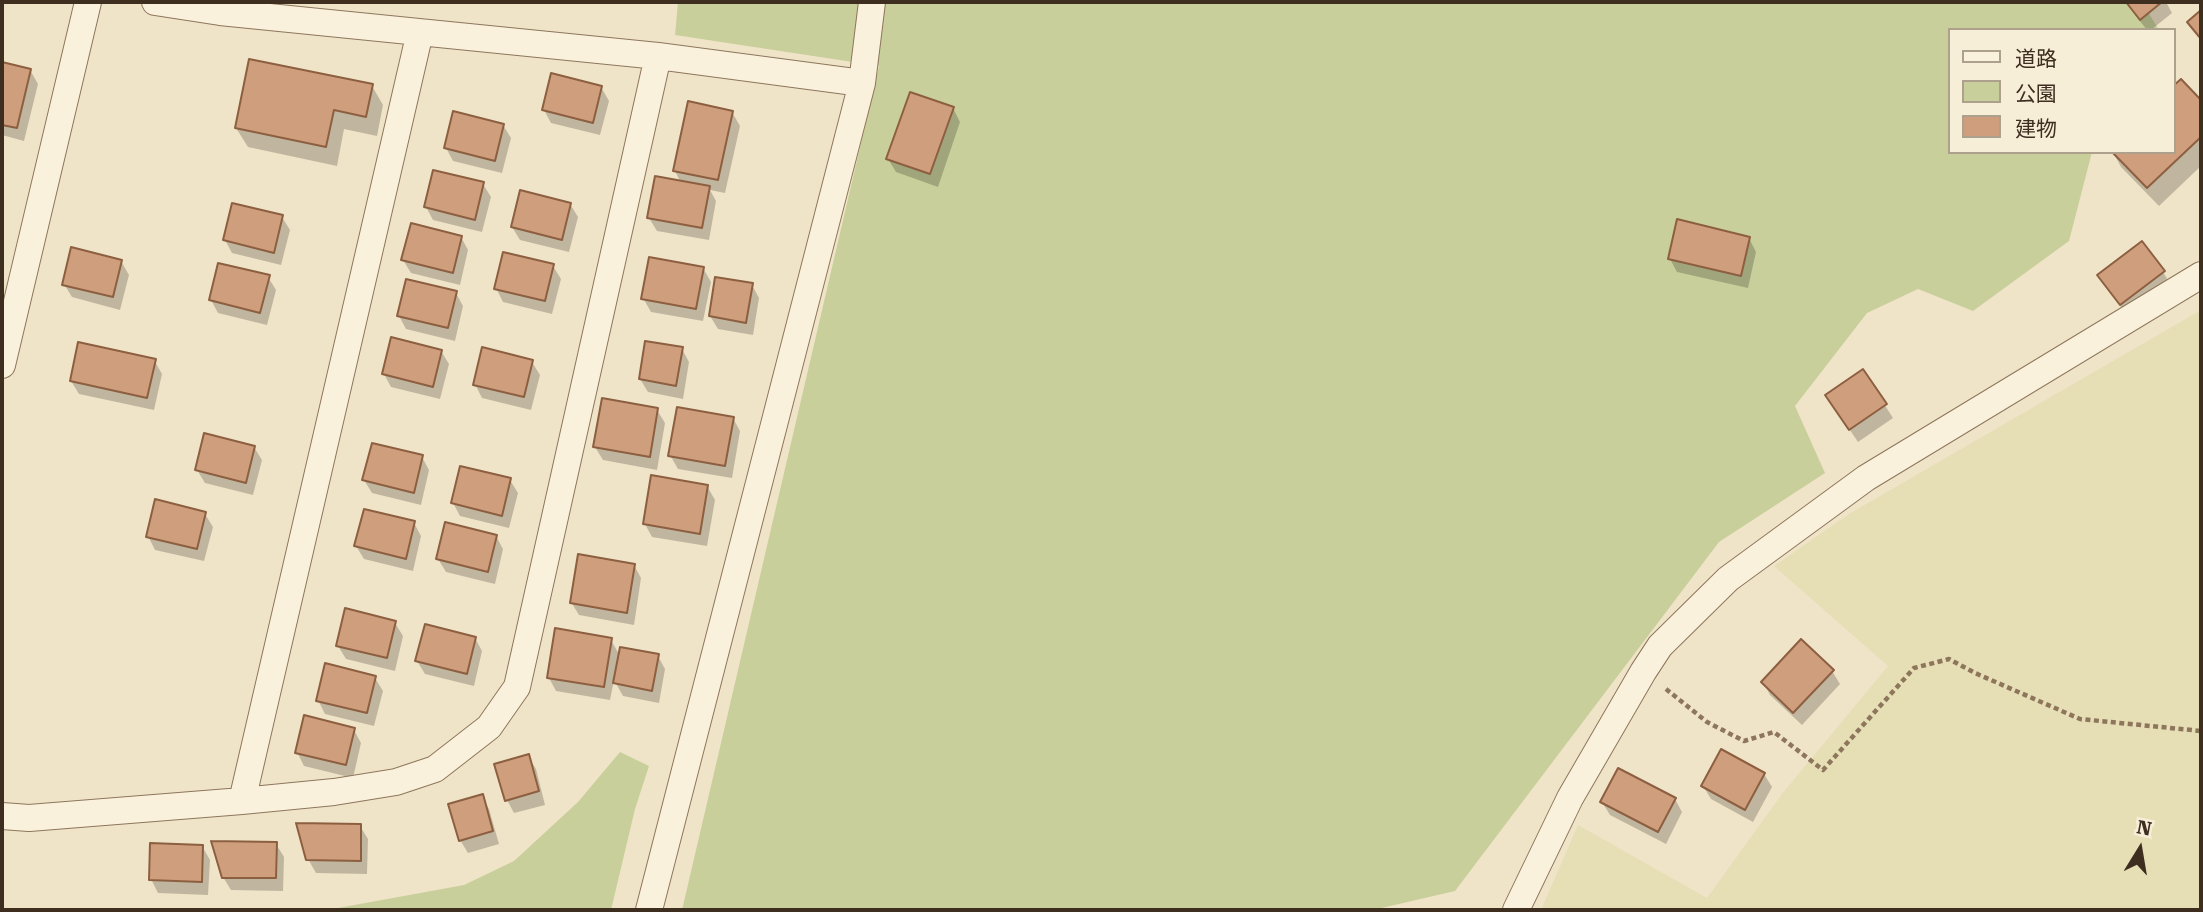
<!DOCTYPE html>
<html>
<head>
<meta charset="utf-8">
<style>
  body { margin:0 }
  #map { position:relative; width:2203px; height:912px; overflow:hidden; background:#f0e4c8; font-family:"Roboto Serif","Noto Sans JP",serif }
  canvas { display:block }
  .frame { position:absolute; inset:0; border:4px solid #3d2e20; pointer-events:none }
  .legend { position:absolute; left:1948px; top:28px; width:228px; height:126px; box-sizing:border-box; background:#f7eed8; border:2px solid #ada18e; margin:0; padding:9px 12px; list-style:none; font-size:21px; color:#3d2e20 }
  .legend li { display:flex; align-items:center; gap:14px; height:35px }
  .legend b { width:35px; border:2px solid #ada18e }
  .north { position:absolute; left:2105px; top:814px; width:70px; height:70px; -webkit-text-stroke:5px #f7eed8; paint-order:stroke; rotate:11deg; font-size:19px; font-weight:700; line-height:28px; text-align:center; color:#3d2e20 }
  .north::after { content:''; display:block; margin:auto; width:24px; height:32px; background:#3d2e20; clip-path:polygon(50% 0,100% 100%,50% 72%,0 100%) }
</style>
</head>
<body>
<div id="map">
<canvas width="2203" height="912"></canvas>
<div class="frame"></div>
<ul class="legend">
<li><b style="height:9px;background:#faf1dc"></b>道路</li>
<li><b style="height:19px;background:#c9cf9b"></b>公園</li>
<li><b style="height:19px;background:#cf9f7d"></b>建物</li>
</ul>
<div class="north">N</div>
</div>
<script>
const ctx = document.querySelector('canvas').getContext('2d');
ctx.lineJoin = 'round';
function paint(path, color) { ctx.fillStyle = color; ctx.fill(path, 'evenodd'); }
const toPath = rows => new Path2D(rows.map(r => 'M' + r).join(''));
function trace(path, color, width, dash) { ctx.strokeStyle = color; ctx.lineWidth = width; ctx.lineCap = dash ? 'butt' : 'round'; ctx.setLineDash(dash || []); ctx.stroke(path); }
const farmland = toPath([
  [2201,310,2201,910,1541,910,1578,825,1707,898,1782,794,1888,666,1774,566,1849,514]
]);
const green = toPath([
  [678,2,2142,2,2159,30,1949,30,1949,152,2092,152,2069,241,1973,311,1918,289,1867,313,1795,406,1825,473,1719,542,1455,891,1373,910,682,910,879,66,675,35],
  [620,752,649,766,635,809,611,910,327,910,464,885,514,861,578,802]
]);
const shadow = toPath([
  [2125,2,2166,2,2172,13,2151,30,2147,30],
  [2,64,30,70,38,84,24,141,2,135],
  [2181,81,2201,103,2201,166,2159,206,2121,167,2113,152,2173,152],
  [372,86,383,105,377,136,344,129,337,166,248,147,236,128],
  [601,87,609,101,600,135,551,123,544,110],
  [953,108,960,122,938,187,896,172,888,159],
  [732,112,740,126,725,193,710,190,716,201,709,240,657,231,649,218,681,183,675,171],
  [503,125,511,138,502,173,453,161,446,148],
  [483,184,491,197,482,232,433,220,426,207],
  [570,204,578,217,569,252,520,240,512,227],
  [282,217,290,230,281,265,232,253,225,240],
  [461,237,468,250,460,285,411,273,403,260],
  [1749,238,1756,252,1748,288,1677,272,1670,259],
  [121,261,129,275,120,310,72,297,64,284],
  [553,266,561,279,552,314,503,302,496,288],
  [703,268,711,282,703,321,651,312,643,298],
  [2163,272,2171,285,2128,317,2099,275],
  [268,277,276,290,267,325,218,313,211,300],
  [752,285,759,298,753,335,718,329,710,316],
  [456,293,463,306,455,341,406,329,399,316],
  [682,349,689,362,683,399,648,392,640,379],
  [441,351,449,364,440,399,391,387,384,374],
  [154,360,162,374,154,410,79,394,71,381],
  [532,362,540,375,531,410,482,398,475,384],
  [1863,371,1893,418,1858,442,1835,408],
  [657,410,665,423,657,470,603,460,595,447],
  [733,418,740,431,732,478,678,469,670,455],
  [254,447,262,460,253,495,205,483,197,470],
  [422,457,429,470,421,505,372,493,364,480],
  [510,480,518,493,509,528,460,516,453,503],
  [707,486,715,500,707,546,652,537,645,524],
  [205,514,213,527,204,561,155,550,148,536],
  [414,523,421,536,413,571,364,559,356,546],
  [496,536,503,549,495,584,446,572,438,559],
  [634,565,641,578,634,625,579,615,571,602],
  [395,623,403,636,395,671,346,659,338,646],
  [475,638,482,651,474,686,425,674,417,661],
  [611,640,620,656,658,656,665,669,659,703,623,696,614,680,610,700,556,691,549,678],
  [1832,671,1840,684,1802,725,1770,695,1763,682],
  [375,678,383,691,374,726,325,714,318,700],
  [354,730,361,743,353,778,304,766,297,752],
  [528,756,536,769,545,805,514,813,507,800],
  [1764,774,1772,787,1753,822,1711,799,1703,786],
  [482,796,489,809,499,844,468,853,460,840],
  [1675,799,1682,812,1666,844,1610,815,1602,802],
  [360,826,368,839,367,874,316,873,308,859],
  [276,844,284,857,283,891,231,890,223,877],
  [202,846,210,860,208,895,158,893,151,879]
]);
const building = toPath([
  [2126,2,2162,2,2140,20,2126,2],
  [2201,10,2201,39,2187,22,2201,10],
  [249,59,373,84,366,117,334,110,326,147,235,128,249,59],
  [2,62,31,69,17,128,2,125,2,62],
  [551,73,602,86,593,123,542,110,551,73],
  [2181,79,2201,100,2201,137,2147,188,2112,152,2173,152,2173,86,2181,79],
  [910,92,954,107,930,174,886,159,910,92],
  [688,101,733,111,718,180,673,171,688,101],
  [453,111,504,124,495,161,444,148,453,111],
  [433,170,484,182,475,220,424,207,433,170],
  [655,176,710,186,702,228,647,218,655,176],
  [520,190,571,203,562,240,511,227,520,190],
  [232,203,283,215,274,253,223,240,232,203],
  [1677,219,1750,237,1741,276,1668,259,1677,219],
  [411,223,462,236,453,273,401,260,411,223],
  [2142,241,2165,271,2120,305,2097,275,2142,241],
  [71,247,122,260,113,297,62,285,71,247],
  [503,252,554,264,545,301,494,289,503,252],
  [649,257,704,267,696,309,641,299,649,257],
  [218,263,270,275,260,313,209,300,218,263],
  [715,277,753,283,746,323,709,316,715,277],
  [406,279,457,291,448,328,397,316,406,279],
  [391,337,442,350,433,387,382,374,391,337],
  [645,341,683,347,676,386,639,379,645,341],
  [78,342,156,359,147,398,70,381,78,342],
  [482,347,533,360,524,397,473,385,482,347],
  [1863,369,1887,404,1849,430,1825,395,1863,369],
  [602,398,658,408,650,457,593,447,602,398],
  [677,407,734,417,725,466,668,456,677,407],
  [204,433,255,446,246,483,195,470,204,433],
  [372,443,423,455,414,493,362,480,372,443],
  [460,466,511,478,502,516,451,503,460,466],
  [651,475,708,485,700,534,643,524,651,475],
  [155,499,206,512,197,549,146,537,155,499],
  [364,509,415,521,406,559,354,546,364,509],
  [445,522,497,535,488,572,436,559,445,522],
  [578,554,635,564,627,613,570,603,578,554],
  [345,608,396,621,387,658,336,646,345,608],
  [425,624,476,637,467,674,415,661,425,624],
  [555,628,612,638,604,687,547,678,555,628],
  [1801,639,1834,670,1793,713,1761,682,1801,639],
  [620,647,659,654,652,691,613,683,620,647],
  [325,663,376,676,367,713,316,701,325,663],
  [304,715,355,728,346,765,295,753,304,715],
  [1721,749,1765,773,1745,810,1701,786,1721,749],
  [529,754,539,791,505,801,494,764,529,754],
  [1618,768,1676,798,1658,832,1600,802,1618,768],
  [483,794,493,831,459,841,448,804,483,794],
  [296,823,361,824,361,861,306,860,296,823],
  [211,841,277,842,276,878,222,878,211,841],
  [150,843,203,845,202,882,149,880,150,843]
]);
const path = toPath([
  [1666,689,1707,722,1744,741,1774,732,1823,770,1914,668,1949,659,1975,673,2080,719,2201,731]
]);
const street = toPath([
  [155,2,220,12,658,56,862,83],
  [2,365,88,2],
  [242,801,420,32],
  [2,816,29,818,242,801,334,792,396,782,435,769,489,727,517,687,658,56],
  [649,910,862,83,872,2],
  [1516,910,1570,798,1643,672,1660,646,1728,579,1866,478,2201,275]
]);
paint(farmland, '#e6deb5');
paint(green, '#c9cf9b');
paint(shadow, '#0003');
paint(building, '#cf9f7d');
trace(building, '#8d5f41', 2);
trace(street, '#8d765c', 28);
trace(path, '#8d765c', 4.5, [5, 3.5]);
trace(street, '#faf1dc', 26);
</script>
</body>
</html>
